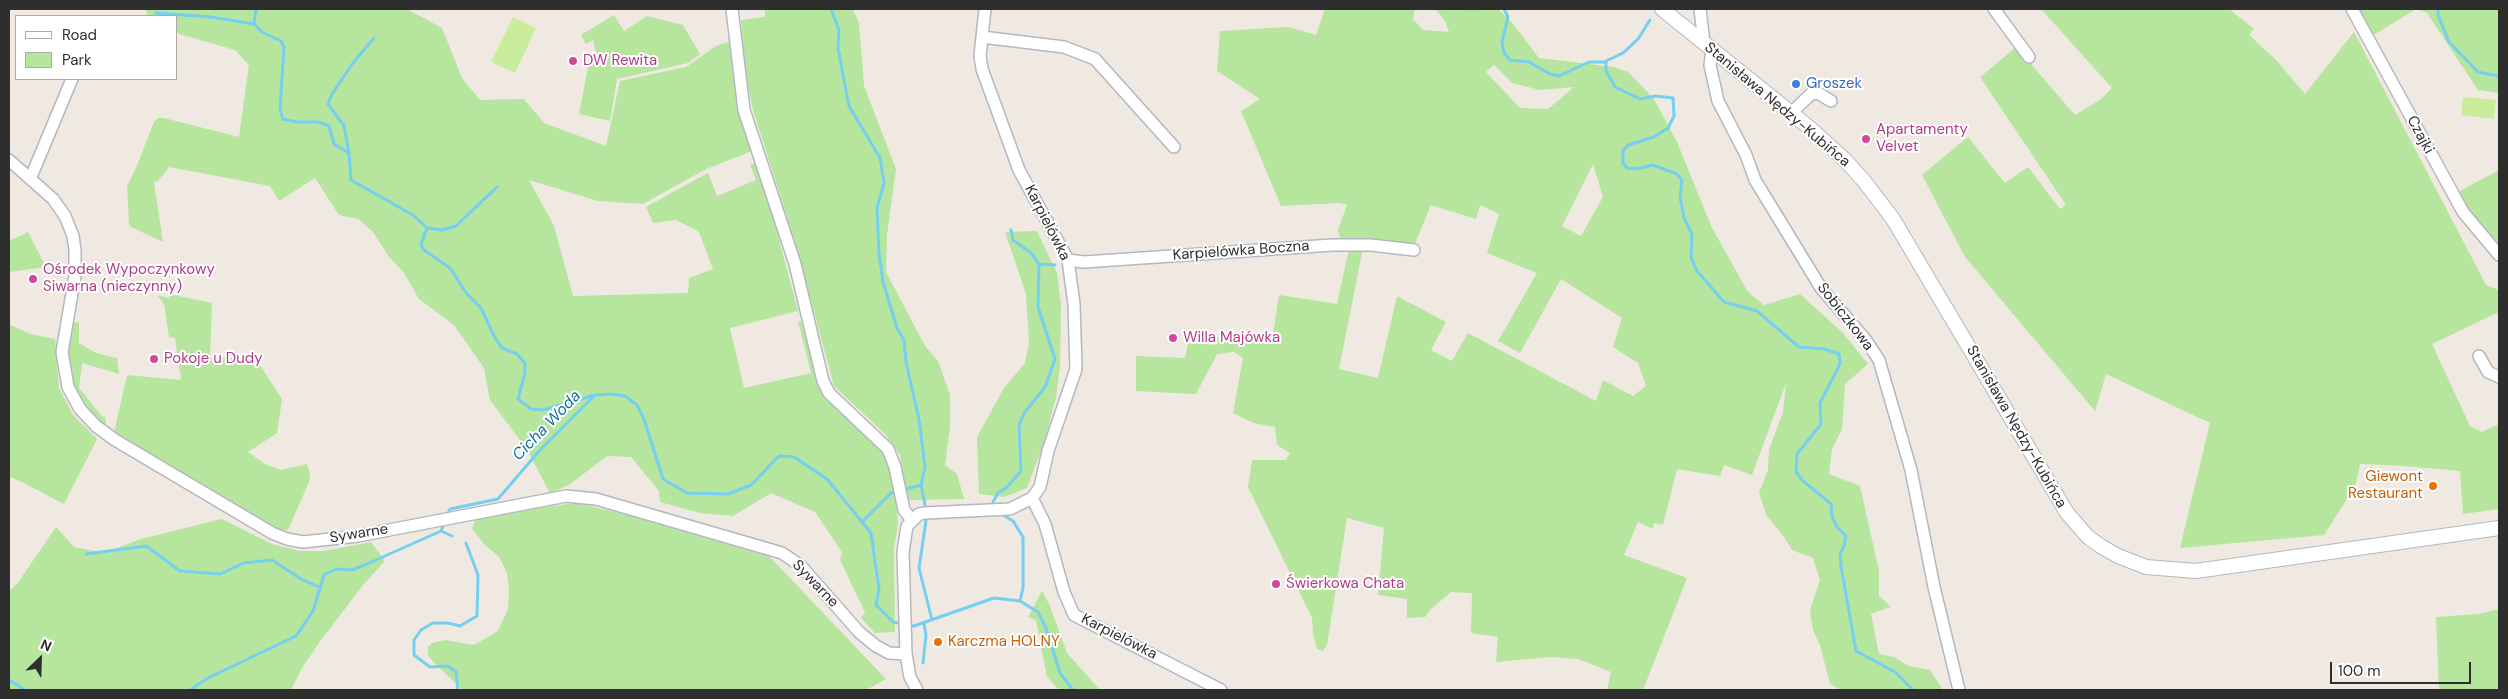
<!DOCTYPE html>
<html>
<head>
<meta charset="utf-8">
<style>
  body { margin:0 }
  #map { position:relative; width:2508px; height:699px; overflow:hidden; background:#efe9e1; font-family:"DM Sans",sans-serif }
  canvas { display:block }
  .frame { position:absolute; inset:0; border:10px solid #2e2e2e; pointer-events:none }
  .legend { position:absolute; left:15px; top:15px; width:162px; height:65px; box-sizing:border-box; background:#fff; border:1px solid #ababab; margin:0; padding:6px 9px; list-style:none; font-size:15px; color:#2e2e2e }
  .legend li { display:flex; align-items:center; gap:10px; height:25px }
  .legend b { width:25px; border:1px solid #ababab }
  .north { position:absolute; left:15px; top:634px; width:50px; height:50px; -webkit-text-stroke:4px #fff; paint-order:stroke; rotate:24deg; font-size:14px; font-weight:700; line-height:20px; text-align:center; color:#2e2e2e }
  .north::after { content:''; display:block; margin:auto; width:18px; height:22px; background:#2e2e2e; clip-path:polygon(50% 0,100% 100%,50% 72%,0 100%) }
  .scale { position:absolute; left:2330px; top:662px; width:141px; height:22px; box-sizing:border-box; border:2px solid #2e2e2e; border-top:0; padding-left:6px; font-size:15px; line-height:18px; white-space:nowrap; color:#2e2e2e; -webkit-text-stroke:4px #fff; paint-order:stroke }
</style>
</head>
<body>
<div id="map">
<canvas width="2508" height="699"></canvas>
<div class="frame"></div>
<ul class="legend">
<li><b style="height:6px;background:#fff"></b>Road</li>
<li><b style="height:14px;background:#b6e59e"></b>Park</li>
</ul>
<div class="north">N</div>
<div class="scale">100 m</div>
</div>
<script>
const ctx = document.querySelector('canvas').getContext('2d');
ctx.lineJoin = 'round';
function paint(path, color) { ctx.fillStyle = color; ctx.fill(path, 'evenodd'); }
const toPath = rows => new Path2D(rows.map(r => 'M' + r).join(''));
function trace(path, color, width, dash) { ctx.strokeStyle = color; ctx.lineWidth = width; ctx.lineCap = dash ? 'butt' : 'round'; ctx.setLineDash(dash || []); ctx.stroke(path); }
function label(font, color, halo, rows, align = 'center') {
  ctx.font = font + ' "DM Sans",sans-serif'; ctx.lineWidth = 4; ctx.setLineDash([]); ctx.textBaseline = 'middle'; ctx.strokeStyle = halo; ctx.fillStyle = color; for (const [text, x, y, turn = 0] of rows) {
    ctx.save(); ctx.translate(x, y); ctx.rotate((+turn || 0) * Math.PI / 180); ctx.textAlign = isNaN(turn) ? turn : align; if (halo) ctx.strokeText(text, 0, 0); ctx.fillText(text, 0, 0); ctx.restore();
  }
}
const green = toPath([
  [145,9,407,9,442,28,462,78,480,100,524,99,544,123,606,146,620,81,686,67,716,46,732,41,739,111,752,151,706,169,643,204,598,201,529,180,554,226,573,296,688,293,689,278,713,269,699,232,676,220,653,223,646,207,708,173,717,196,756,180,750,165,755,163,765,187,798,311,730,328,744,388,811,373,798,321,801,321,821,388,879,446,888,461,895,489,898,524,894,549,895,632,875,633,861,618,865,612,840,560,842,552,815,512,771,493,733,516,700,513,660,502,659,491,631,457,607,456,569,485,550,493,526,448,490,400,484,368,454,325,419,299,404,273,389,257,373,232,358,219,339,215,315,178,279,201,270,186,169,167,158,181,154,182,163,242,131,227,129,224,127,186,136,168,154,122,158,118,164,118,239,137,249,65,235,50,176,33,176,16,148,16],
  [765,9,853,9,859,23,864,86,896,169,887,235,886,272,925,346,938,361,950,395,950,427,945,465,957,474,964,499,910,500,906,494,900,455,885,434,834,386,798,252,753,110,745,73,741,20,765,17],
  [1325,9,1415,9,1413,19,1423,30,1449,32,1445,21,1435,9,1498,9,1514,25,1539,58,1614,67,1628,72,1654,99,1677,142,1712,228,1748,292,1764,305,1800,294,1842,332,1868,364,1845,384,1842,429,1832,449,1829,474,1860,486,1879,571,1879,596,1891,607,1871,614,1879,654,1894,657,1909,666,1930,670,1943,690,1841,690,1830,684,1820,645,1813,630,1810,610,1820,580,1813,558,1792,550,1782,534,1767,516,1759,493,1768,470,1769,450,1783,412,1786,383,1752,475,1724,465,1720,476,1677,469,1663,525,1654,523,1653,529,1638,522,1624,555,1687,578,1643,690,1607,690,1611,672,1578,659,1550,657,1496,662,1498,637,1471,633,1472,593,1451,592,1430,610,1425,617,1407,618,1407,599,1378,595,1384,528,1347,518,1327,645,1323,651,1317,649,1313,634,1312,618,1248,487,1252,460,1286,460,1290,453,1277,445,1275,427,1253,423,1233,413,1243,358,1234,352,1217,354,1196,394,1136,391,1136,356,1185,358,1188,343,1217,345,1219,335,1272,341,1279,295,1337,304,1349,249,1363,248,1339,369,1378,378,1397,296,1446,322,1431,350,1452,361,1468,333,1596,401,1603,380,1633,396,1646,386,1638,363,1613,347,1622,318,1561,279,1520,353,1498,341,1537,273,1487,253,1499,214,1480,205,1476,219,1431,205,1414,246,1341,241,1338,230,1347,205,1340,203,1281,206,1241,111,1260,99,1217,71,1220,31,1288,27,1316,35],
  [1494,65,1512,83,1540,90,1574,87,1548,109,1520,108,1486,72],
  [1593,164,1603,197,1581,236,1562,226],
  [2041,9,2229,9,2254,29,2249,35,2277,61,2305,94,2354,32,2486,285,2499,290,2499,312,2432,344,2470,426,2482,432,2499,424,2499,509,2463,514,2460,471,2405,466,2360,464,2353,498,2347,499,2324,535,2180,548,2210,423,2106,374,2095,411,1965,257,1922,175,1968,137,2005,183,2028,167,2060,209,2066,205,1980,77,2016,47,2075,115,2100,100,2112,88],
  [2361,9,2416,9,2372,36,2357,10],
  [2417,9,2499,9,2499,93,2478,90,2427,13],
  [614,15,624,31,647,16,683,25,700,54,688,63,617,79,610,121,579,114,589,62,601,65,602,60,595,50,593,40,586,44,581,35],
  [2499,170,2499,249,2478,224,2458,192],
  [1037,231,1057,273,1061,305,1060,367,1056,397,1045,440,1027,488,1004,497,979,494,977,437,1004,388,1025,363,1029,342,1026,294,1005,232],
  [28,232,46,267,9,272,9,241],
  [169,294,212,303,210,357,256,359,282,399,277,433,248,452,265,464,281,470,307,464,310,474,309,482,288,530,277,529,114,433,127,375,181,380,175,338,169,337,164,304,157,295,169,298],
  [79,322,79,343,96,353,117,358,119,374,82,363,79,388,103,417,105,416,106,424,101,425,86,410,71,380,68,363,68,344,71,323],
  [9,324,30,334,55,339,59,388,73,415,97,439,64,504,24,483,11,477,9,479],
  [577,503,623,514,770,557,886,679,866,690,463,690,433,662,428,654,428,647,432,643,445,640,474,645,498,631,508,609,509,590,507,573,499,557,485,545,472,529,475,519,535,508],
  [222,519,272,544,300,551,324,551,371,542,385,561,364,584,321,640,302,668,291,690,9,690,9,591,17,584,56,527,74,547,104,553,141,539],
  [1042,591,1050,606,1067,653,1100,690,1059,690,1047,677,1036,620,1028,617],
  [2499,609,2499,690,2439,690,2436,617,2478,614]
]);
const pitch = toPath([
  [513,17,536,28,515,73,491,62],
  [2463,97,2496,100,2494,119,2461,115]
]);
const stream = toPath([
  [256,9,254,24,262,32,281,41,284,47,280,110,283,119,297,122,318,122,329,126,334,144,349,153,351,180,413,215,427,228,421,244,424,250,450,268,467,294,481,308,495,338,502,348,517,354,525,363,525,373,518,399,531,409,543,410,595,395],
  [831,9,839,30,838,48,849,106,880,158,884,183,877,208,879,253,883,282,897,328,904,340,906,362,919,419,925,467,921,485,925,505],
  [1470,9,1473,9],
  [1504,9,1508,17,1502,42,1504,53,1510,60,1529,62,1550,74,1559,76,1589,62,1606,62,1606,71,1615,87,1640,99,1655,96,1673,98,1674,116,1668,128,1654,137,1628,145,1623,151,1623,163,1627,168,1636,169,1653,165,1677,174,1682,180,1680,197,1684,218,1692,234,1691,257,1697,271,1724,302,1757,311,1799,347,1824,349,1839,354,1840,364,1820,403,1821,424,1797,454,1796,472,1803,481,1831,504,1832,517,1837,527,1846,536,1844,546,1840,554,1841,566,1856,651,1895,672,1913,690],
  [2438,9,2438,15,2449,42,2478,72,2499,76],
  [156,13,211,17,254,24],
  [1606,61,1623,53,1638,39,1650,20],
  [349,153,344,126,328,104,332,94,353,63,374,38],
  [427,228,442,230,456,226,497,187],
  [1039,264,1055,265],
  [993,502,998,493,1007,487,1021,471,1019,425,1025,412,1045,387,1055,359,1038,307,1039,264,1031,253,1013,240,1011,230],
  [1000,513,1013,521,1023,537,1023,588,1020,601],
  [447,516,450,509,498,499,540,450,595,395,611,394,625,396,637,405,644,419,663,479,687,493,728,494,751,485,779,456,794,457,827,479,871,533,879,589,876,605,893,622,914,626,994,598,1020,601,1038,612,1046,628,1060,673,1073,690],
  [863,521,891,493,921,485],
  [926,521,919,568,932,620],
  [441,531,452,536],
  [86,554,146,546,180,571,220,574,244,563,272,560,301,579,319,587],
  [923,663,926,635,924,624],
  [9,680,25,690],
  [190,690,208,678,296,636,313,611,324,575,336,569,352,570,367,564,441,531,444,524],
  [458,690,456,672,448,666,430,667,414,655,414,640,421,630,433,623,448,623,460,626,477,616,478,575,466,543]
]);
const minor = toPath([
  [732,9,744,110,795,264,823,381,829,393,888,449,895,467,904,510,912,520],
  [1700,9,1704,43],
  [1994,9,2029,57],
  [2352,9,2463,212,2499,255],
  [982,37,1064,47,1095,59,1174,147],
  [1712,49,1710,65,1718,101,1746,155,1755,180,1821,288,1865,339,1879,360,1911,470,1934,587,1959,690],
  [1791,113,1811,94,1818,93,1831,101],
  [9,160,53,199,65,216,73,236,75,250,75,276,62,352,68,387,80,409,96,426,115,440,272,533,287,539,303,542,358,536,566,496,596,499,782,553,801,566,859,632,876,646,889,653,906,654],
  [31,177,72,79],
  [1068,260,1084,262,1332,245,1371,245,1414,250],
  [2479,356,2488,372,2499,377],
  [1032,498,1045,524,1064,592,1074,615,1221,690],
  [917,690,910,677,906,654,903,552,907,526,919,514,925,513,1010,509,1032,498,1040,487,1048,451,1076,369,1074,304,1068,260,1019,170,982,69,980,56,985,9]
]);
const tertiary = toPath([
  [1662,9,1811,129,1846,161,1864,181,1893,219,2067,513,2088,537,2102,547,2118,556,2146,567,2196,571,2499,528]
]);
const markers = [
  [573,61,5,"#d1479c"],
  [1796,84,5,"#3f7fe0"],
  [1866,139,5,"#d1479c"],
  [33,279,5,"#d1479c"],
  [1173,338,5,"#d1479c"],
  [154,359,5,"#d1479c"],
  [2433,486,5,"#e8710a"],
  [1276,584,5,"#d1479c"],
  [938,642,5,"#e8710a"]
];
const hotelNames = [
  ["DW Rewita",583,61],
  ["Apartamenty",1876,130],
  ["Velvet",1876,147],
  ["Ośrodek Wypoczynkowy",43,270],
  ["Siwarna (nieczynny)",43,287],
  ["Willa Majówka",1183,338],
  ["Pokoje u Dudy",164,359],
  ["Świerkowa Chata",1286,584]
];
const shopNames = [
  ["Groszek",1806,84]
];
const streetNames = [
  ["Stanisława Nędzy-Kubińca",1777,105,40],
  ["Czajki",2420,135,62],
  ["Karpielówka",1047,223,63],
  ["Karpielówka Boczna",1241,251,-4],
  ["Sobiczkowa",1845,317,52],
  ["Stanisława Nędzy-Kubińca",2016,427,60],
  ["Sywarne",359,534,-9],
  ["Sywarne",815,584,46],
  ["Karpielówka",1119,637,27]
];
const foodNames = [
  ["Giewont",2423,477],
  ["Restaurant",2423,494],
  ["Karczma HOLNY",948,642,"left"]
];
const waterNames = [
  ["Cicha Woda",547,426,-46]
];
paint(green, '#b6e59e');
paint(pitch, '#c9ec9a');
trace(stream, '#75cff0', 3);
trace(minor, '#b4b7c1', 14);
trace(tertiary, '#b4b7c1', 16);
trace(minor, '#fff', 11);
trace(tertiary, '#fff', 14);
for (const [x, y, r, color] of markers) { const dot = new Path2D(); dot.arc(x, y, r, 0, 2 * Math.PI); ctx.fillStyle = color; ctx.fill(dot); trace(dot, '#fff', 2); }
label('15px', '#b23c85', '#fff', hotelNames, 'left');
label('15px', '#366cbe', '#fff', shopNames, 'left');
label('15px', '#2e2e2e', '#fff', streetNames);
label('15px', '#c56008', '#fff', foodNames, 'right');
label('italic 16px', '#0d6fa3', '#fff', waterNames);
</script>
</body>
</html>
